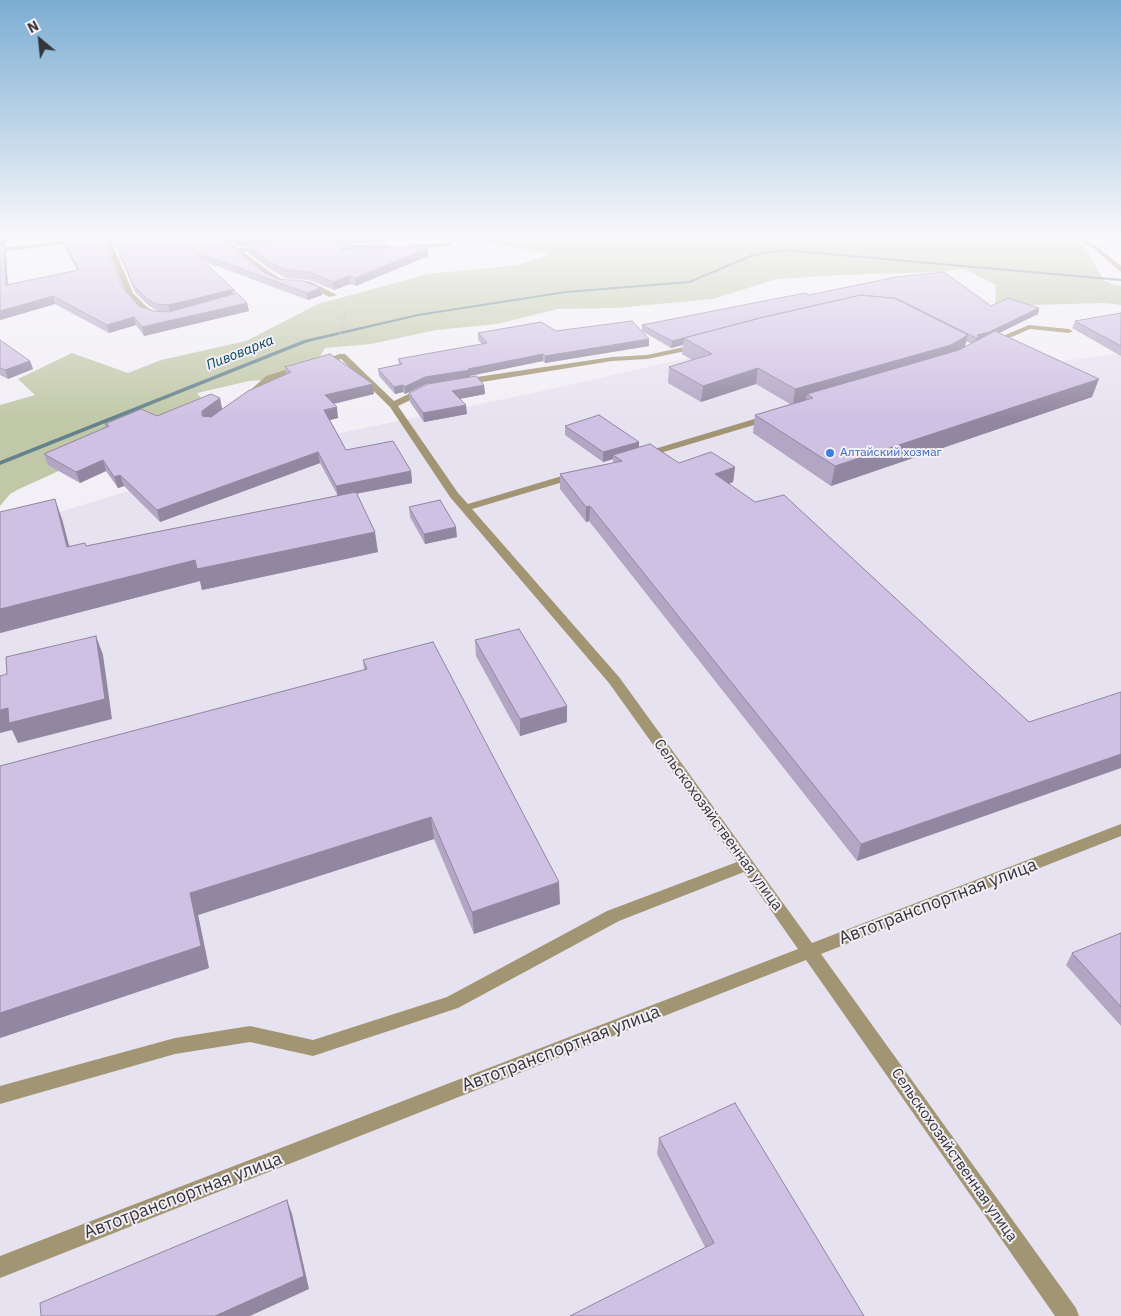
<!DOCTYPE html>
<html>
<head>
<meta charset="utf-8">
<style>
  body { margin:0 }
  #map { position:relative; width:1121px; height:1316px; overflow:hidden; background:#f2eff6; font-family:"IBM Plex Sans",sans-serif }
  canvas { display:block }
  .north { position:absolute; left:15px; top:15px; width:50px; height:50px; -webkit-text-stroke:4px #f2eff6; paint-order:stroke; rotate:332deg; font-size:14px; font-weight:700; line-height:20px; text-align:center; color:#353437 }
  .north::after { content:''; display:block; margin:auto; width:18px; height:22px; background:#353437; clip-path:polygon(50% 0,100% 100%,50% 72%,0 100%) }
</style>
</head>
<body>
<div id="map">
<canvas width="1121" height="1316"></canvas>
<div class="north">N</div>
</div>
<script>
const ctx = document.querySelector('canvas').getContext('2d');
ctx.lineJoin = 'round';
function paint(path, color) { ctx.fillStyle = color; ctx.fill(path, 'evenodd'); }
const toPath = rows => new Path2D(rows.map(r => 'M' + r).join(''));
function trace(path, color, width, dash) { ctx.strokeStyle = color; ctx.lineWidth = width; ctx.lineCap = dash ? 'butt' : 'round'; ctx.setLineDash(dash || []); ctx.stroke(path); }
function label(font, color, halo, rows, align = 'center') {
  ctx.font = font + ' "IBM Plex Sans",sans-serif'; ctx.lineWidth = 4; ctx.setLineDash([]); ctx.textBaseline = 'middle'; ctx.strokeStyle = halo; ctx.fillStyle = color; for (const [text, x, y, turn = 0] of rows) {
    ctx.save(); ctx.translate(x, y); ctx.rotate((+turn || 0) * Math.PI / 180); ctx.textAlign = isNaN(turn) ? turn : align; if (halo) ctx.strokeText(text, 0, 0); ctx.fillText(text, 0, 0); ctx.restore();
  }
}
const built = toPath([
  [881,314,1013,368,1121,353,1121,1316,0,1316,0,530,273,447,538,392]
]);
const green = toPath([
  [468,236,591,236,624,240,651,236,895,236,922,241,929,236,1041,236,1084,246,1105,282,1121,286,1121,305,1106,303,995,306,996,285,964,269,938,272,841,275,777,279,713,299,616,308,558,309,497,324,436,330,371,344,325,348,319,358,285,379,249,381,197,393,206,404,19,489,10,494,0,506,0,405,35,395,18,379,72,353,128,373,161,360,246,341,318,304,428,274,518,265,550,254,489,243]
]);
const stream = toPath([
  [783,249,1121,279,1121,281,783,251,754,256,690,283,566,293,418,316,308,342,0,465,0,461,304,340,418,314,566,291,689,281,752,254,783,249]
]);
const path = toPath([
  [1087,291,1112,280],
  [339,340,346,308,344,306]
]);
const minor = toPath([
  [103,236,109,236,133,293,148,308,159,313,159,317,153,317,142,312,127,296,103,236],
  [216,236,223,236,238,248,266,246,266,248,243,252,270,272,283,280,279,282,264,276,216,236],
  [1071,236,1078,236,1098,247,1121,266,1121,272,1094,249,1071,236],
  [80,239,82,240,82,242,0,252,0,248,80,239],
  [449,243,451,244,451,246,411,249,408,247,411,245,449,243],
  [336,245,388,245,391,247,388,249,334,248,334,246,336,245],
  [303,281,309,281,337,295,330,297,303,285,303,281],
  [1029,325,1069,329,1073,331,1069,333,1030,329,993,345,986,343,1029,325],
  [698,344,701,344,701,348,647,359,612,361,463,385,459,382,463,379,612,357,647,355,698,344],
  [339,354,345,354,394,401,421,388,427,388,427,392,398,406,458,493,468,504,572,473,580,473,580,477,472,509,619,677,812,943,1121,824,1121,836,821,954,1076,1308,1079,1316,1055,1316,806,960,0,1278,0,1256,798,949,744,872,619,921,458,1008,313,1056,250,1042,175,1054,0,1104,0,1086,175,1038,250,1026,313,1040,447,997,607,911,737,862,609,683,450,497,390,407,341,359,321,366,317,363,339,354],
  [301,365,305,368,304,370,272,380,252,397,246,397,245,395,266,376,301,365],
  [771,414,776,417,774,419,647,457,641,457,639,455,641,453,771,414]
]);
const wall = toPath([
  [0,236,10,236,9,242,6,242,6,246,4,246,6,253,8,284,77,270,65,248,63,240,122,287,139,306,153,311,158,311,149,306,135,292,115,244,113,237,126,236,109,236,219,236,262,271,279,279,321,288,322,295,308,300,203,261,235,291,235,294,247,303,249,311,144,336,136,325,109,333,55,304,0,320],
  [225,236,395,236,395,237,376,244,294,240,352,243,353,249,428,248,428,256,356,286,350,284,334,290,310,280,286,278,271,270,248,253,246,245,261,243,239,246],
  [896,277,991,306,1039,308,1038,314,999,333,1092,397,831,486,753,433,755,415,790,404,756,384,701,402,668,383,669,367,692,360,682,354,683,345,671,348,642,331,642,325,809,295],
  [966,341,971,344,965,347],
  [1121,313,1121,356,1072,328,1075,321],
  [556,331,649,339,649,346,545,363,543,361,426,384,405,394,403,392,395,394,379,376,378,369,399,364,398,359,482,344,478,340,478,333],
  [0,340,30,361,33,369,8,379,0,375],
  [285,367,374,394,334,404,338,418,330,420,346,450,411,471,412,483,356,494,378,552,202,590,200,581,0,633,62,519,69,547,86,546,338,496,320,463,160,522,124,486,118,488,106,471,80,483,48,465,44,454,106,427,105,424,157,416,220,398,222,409,286,374],
  [484,385,485,394,460,399,467,414,424,422,410,402,409,393],
  [565,426,639,442,639,447,679,463,735,467,733,482,729,484,1029,722,857,861,589,521,586,522,560,489,560,474,613,463,613,459,603,462,565,435],
  [409,507,457,537,425,544,410,517],
  [475,640,567,722,520,736,476,656],
  [363,660,560,904,474,934,434,839,198,915,209,968,0,1038,0,766,364,670],
  [1121,933,1121,1026,1066,965,1072,953],
  [659,1138,864,1316,705,1247,657,1154]
]);
const shadedWall = toPath([
  [3,236,10,236,9,242,6,242,6,246,4,246,6,253,8,293,6,285,0,247,0,239],
  [59,236,102,236,101,236,61,240],
  [270,236,286,236,287,240,239,246,237,239],
  [380,236,395,236,395,237,376,244,375,237],
  [352,243,353,251,341,256,340,248],
  [428,248,428,256,356,286,355,278],
  [349,276,350,284,334,290,333,282],
  [321,288,322,295,308,300,307,293],
  [231,290,233,297,170,312,168,305],
  [53,296,55,304,0,320,0,311],
  [247,303,249,311,144,336,142,327],
  [1039,308,1038,314,974,345,977,335],
  [134,317,136,325,109,333,107,325],
  [760,318,684,338,683,345,671,348,672,341],
  [968,335,964,350,813,398,807,394,806,402,793,406,795,389],
  [649,339,649,346,545,363,545,356],
  [543,354,543,361,470,376,470,377,426,384,405,394,404,387,425,377],
  [30,361,33,369,8,379,5,370],
  [758,368,756,384,701,402,703,386],
  [1099,379,1092,397,831,486,835,466],
  [373,384,374,394,327,405,325,395],
  [403,385,403,392,395,394,394,387],
  [484,385,485,394,453,400,452,391],
  [220,398,222,409,205,427,202,411],
  [466,405,467,414,424,422,423,413],
  [337,407,338,418,326,421,324,410],
  [639,442,639,451,613,455,613,459,603,462,603,452],
  [318,452,320,463,160,522,157,510],
  [103,460,106,471,80,483,76,472],
  [735,467,733,482,714,489,715,474],
  [411,471,412,483,338,497,336,486],
  [120,475,124,486,118,488,114,477],
  [55,499,62,519,75,568,67,547],
  [590,506,589,521,586,522,586,507],
  [456,527,457,537,425,544,424,534],
  [375,532,378,552,202,590,200,581,0,633,0,609,195,560],
  [96,636,103,655,112,719,18,743,12,730,0,733,0,710],
  [567,706,567,722,520,736,520,719],
  [1121,754,1121,768,857,861,861,844],
  [431,817,434,839,198,915,209,968,0,1038,0,1013,190,893],
  [559,882,560,904,474,934,472,912],
  [287,1200,292,1214,309,1289,250,1316,215,1316]
]);
const building = toPath([
  [0,236,3,236,4,238,0,239,0,236],
  [127,236,219,236,262,271,279,279,304,281,321,288,307,293,193,251,235,291,231,290,168,305,156,304,147,299,133,285,113,237,127,236],
  [232,236,270,236,237,239,232,236],
  [336,236,380,236,375,237,336,236],
  [102,237,122,287,139,306,153,311,169,312,237,293,247,303,142,327,134,317,107,325,53,296,0,311,0,246,4,246,6,285,79,270,63,240,102,237],
  [286,240,352,243,340,248,340,250,427,245,428,248,355,278,349,276,333,282,309,272,284,270,270,262,246,245,286,240],
  [944,272,991,306,1008,298,1039,308,989,332,977,335,980,336,976,338,898,299,861,295,764,317,672,341,642,325,805,293,809,295,896,277,944,272],
  [861,295,894,298,968,335,951,345,795,389,758,368,703,386,669,367,712,354,684,338,764,317,861,295],
  [1121,313,1121,346,1075,321,1121,313],
  [632,321,649,339,545,356,543,354,468,369,470,370,425,377,404,387,403,385,394,387,378,369,402,364,398,359,487,343,478,333,541,322,556,331,632,321],
  [995,331,1099,379,835,466,755,415,813,398,807,394,959,350,995,331],
  [0,340,30,361,5,370,0,368,0,340],
  [330,354,373,384,325,395,337,407,324,410,346,450,393,441,411,471,336,486,318,452,157,510,120,475,114,477,103,460,76,472,44,454,109,426,105,424,141,409,157,416,211,394,220,398,202,411,202,416,211,417,248,391,291,372,285,367,330,354],
  [476,376,484,385,452,391,466,405,423,413,409,393,428,384,476,376],
  [599,415,639,442,603,452,565,426,599,415],
  [650,444,679,463,711,452,735,467,715,474,755,502,784,495,1029,722,1121,692,1121,754,861,844,590,506,586,507,560,474,622,461,613,455,650,444],
  [356,492,375,532,197,569,195,560,0,609,0,512,55,499,67,547,85,543,86,546,356,492],
  [440,500,456,527,424,534,409,507,440,500],
  [519,629,567,706,520,719,475,640,519,629],
  [96,636,105,699,9,723,8,708,0,710,0,676,7,674,6,657,96,636],
  [433,642,559,882,472,912,431,817,190,893,201,946,0,1013,0,766,367,669,363,660,433,642],
  [1121,933,1121,1007,1072,953,1121,933],
  [735,1103,864,1316,570,1316,714,1243,659,1138,735,1103],
  [287,1200,304,1276,215,1316,41,1316,40,1303,287,1200]
]);
const markers = [
  [830,453,5,"#3f7fe0"]
];
const farShopnames = [
  ["Алтайский хозмаг",840,453]
];
const farWaternames = [
  ["Пивоварка",240,353,-22]
];
const streetNames = [
  ["Сельскохозяйственная улица",718,825,54],
  ["Сельскохозяйственная улица",954,1155,55]
];
const nearStreetnames = [
  ["Автотранспортная улица",938,902,-21],
  ["Автотранспортная улица",561,1049,-21],
  ["Автотранспортная улица",183,1196,-21]
];
paint(built, '#e7e2f0');
paint(green, '#c1c8a7');
paint(stream, '#64818d');
trace(path, '#b6b4b9', 2, [2.5, 2.5]);
paint(minor, '#a29573');
paint(wall, '#b2a6c4');
paint(shadedWall, '#9187a0');
paint(building, '#cfc1e4');
trace(building, '#9187a0', 1);
const sky = ctx.createLinearGradient(0, 0, 0, 420);
sky.addColorStop(0, '#7badd2');
sky.addColorStop(0.56, '#f9f8fb');
sky.addColorStop(1, '#f9f8fb00');
ctx.fillStyle = sky;
ctx.fillRect(0, 0, 1121, 420);
for (const [x, y, r, color] of markers) { const dot = new Path2D(); dot.arc(x, y, r, 0, 2 * Math.PI); ctx.fillStyle = color; ctx.fill(dot); trace(dot, '#f2eff6', 2); }
label('12px', '#366cbe', '#f2eff6', farShopnames, 'left');
label('italic 14px', '#044355', '#f2eff6', farWaternames);
label('15px', '#353437', '#f2eff6', streetNames);
label('18px', '#353437', '#f2eff6', nearStreetnames);
</script>
</body>
</html>
